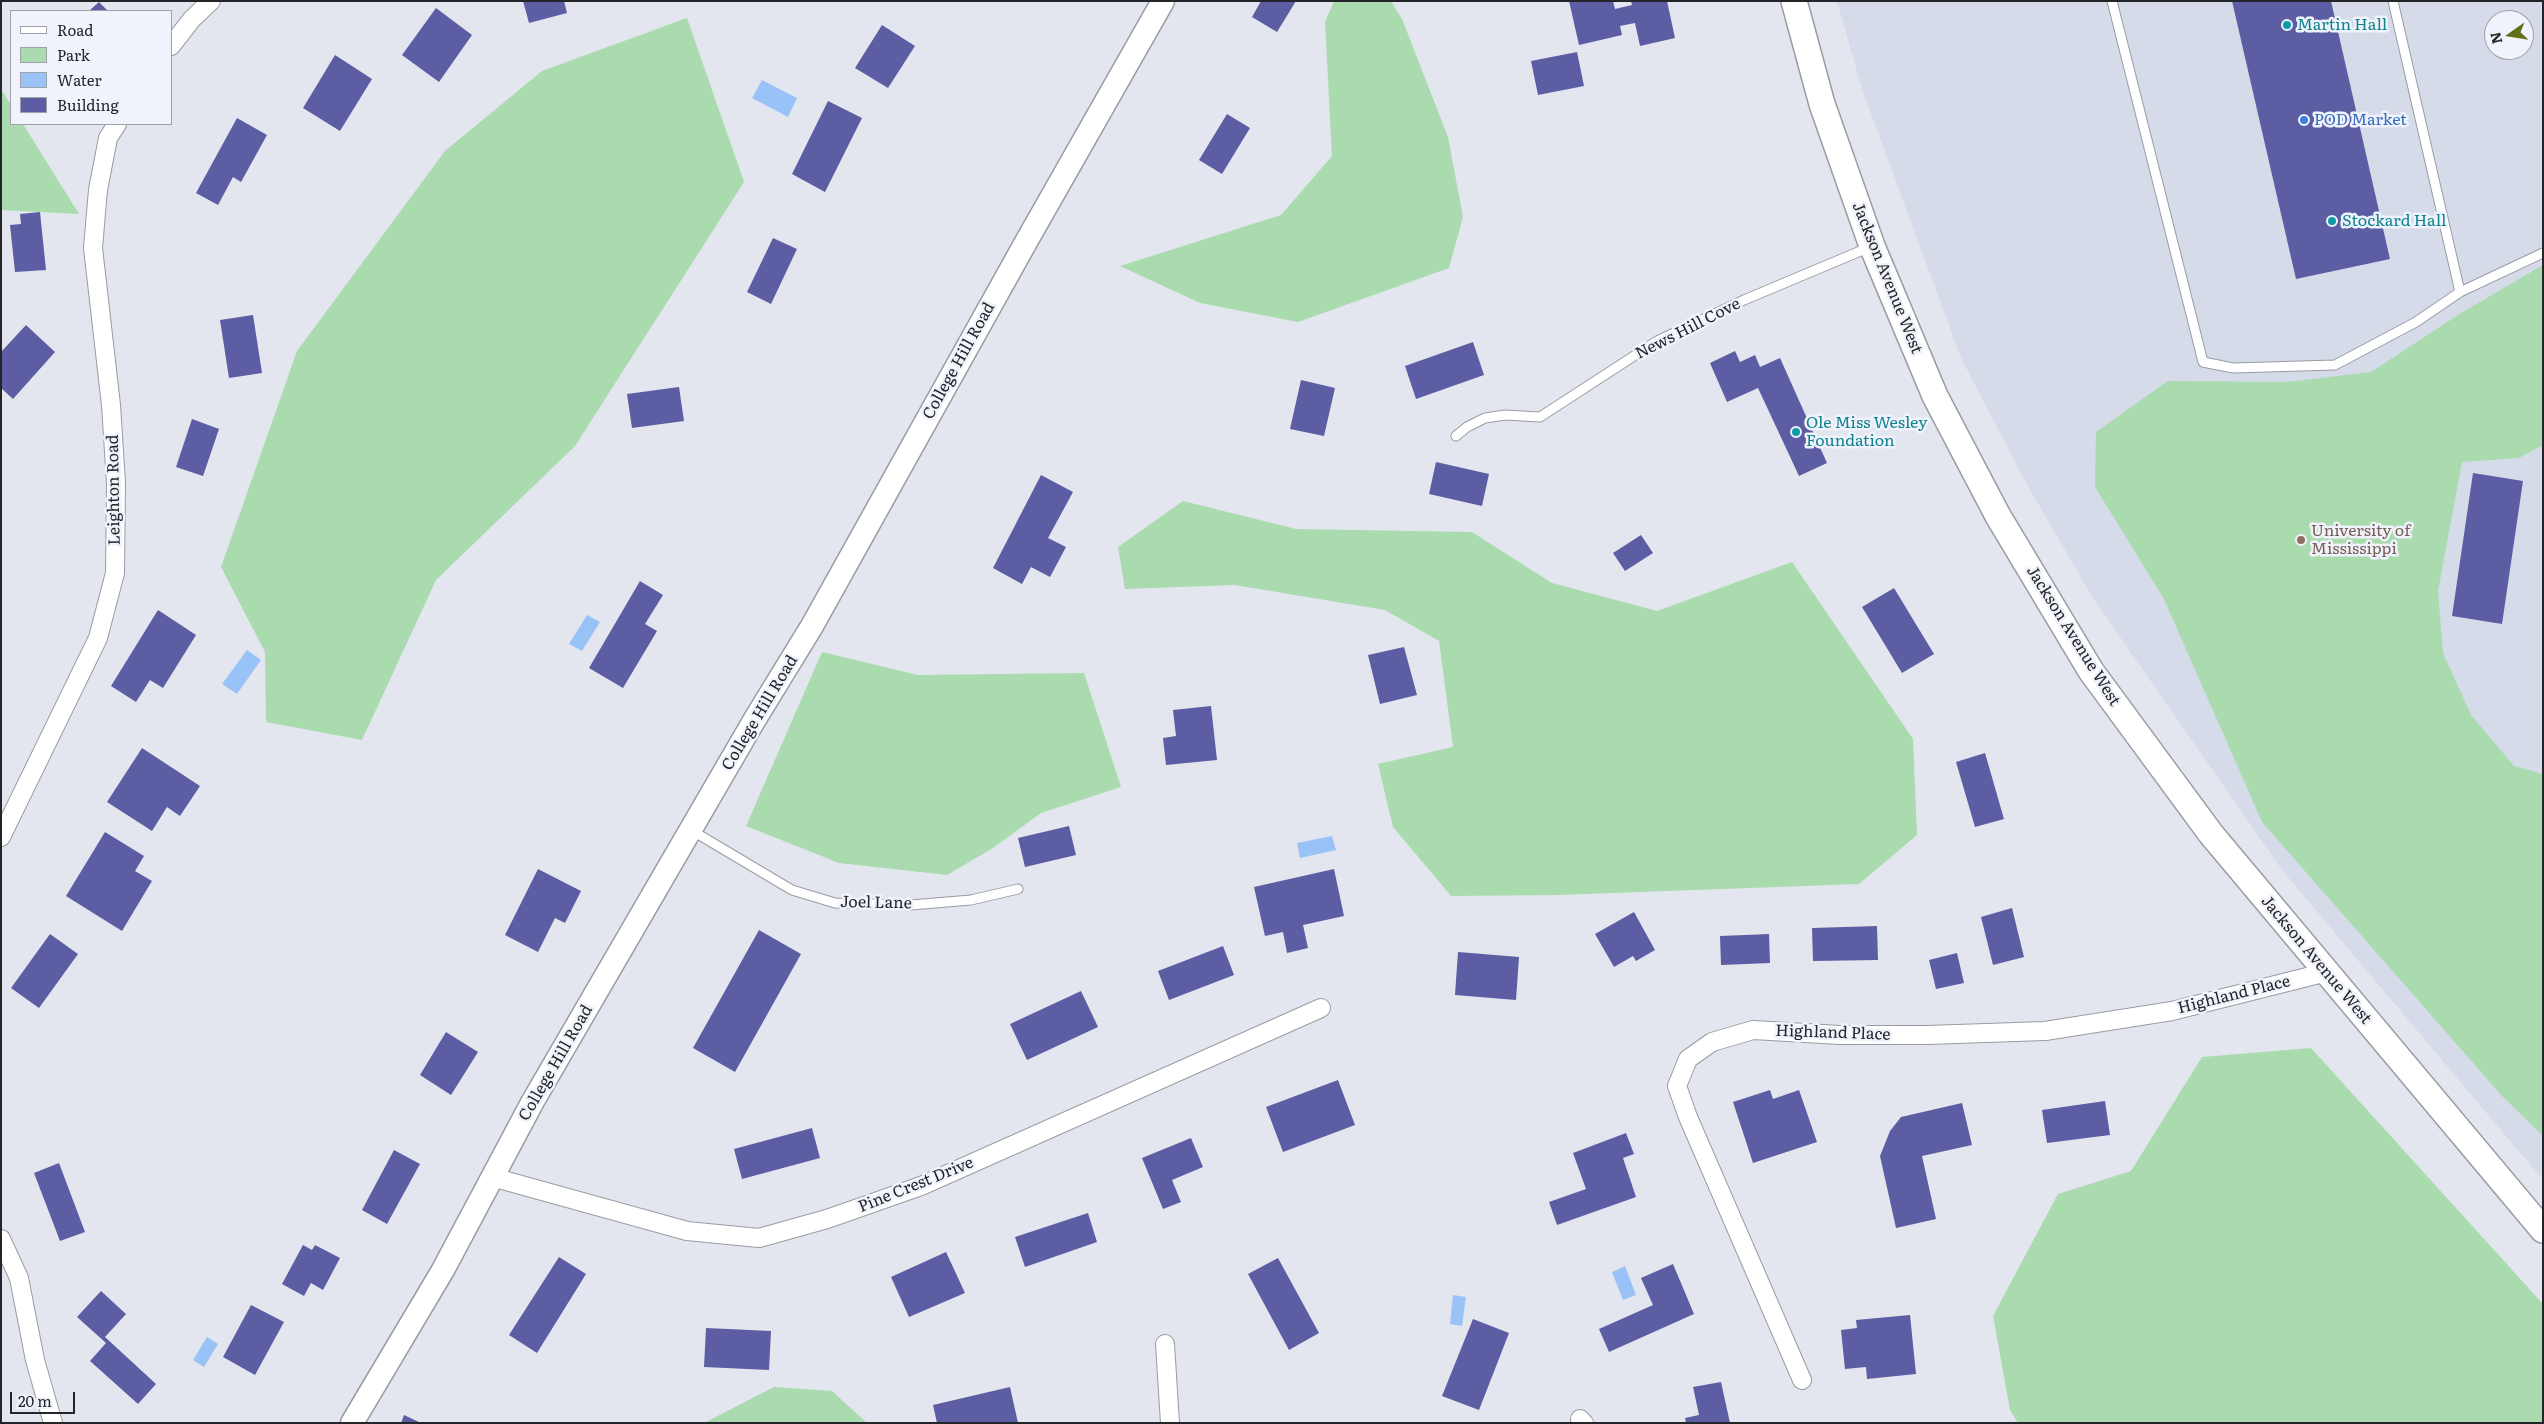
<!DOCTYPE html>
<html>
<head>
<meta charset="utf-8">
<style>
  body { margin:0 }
  #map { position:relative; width:2544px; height:1424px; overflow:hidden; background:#e3e6ee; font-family:Literata,serif }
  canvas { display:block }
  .frame { position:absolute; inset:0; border:2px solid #242528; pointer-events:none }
  .legend { position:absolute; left:10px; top:10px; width:162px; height:115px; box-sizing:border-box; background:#f0f3fb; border:1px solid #9ea1a7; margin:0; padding:6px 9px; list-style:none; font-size:15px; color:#242528 }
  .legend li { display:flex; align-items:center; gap:10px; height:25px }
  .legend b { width:25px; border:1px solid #9ea1a7 }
  .north { position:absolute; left:2484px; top:10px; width:50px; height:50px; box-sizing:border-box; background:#f0f3fb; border:1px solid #9ea1a7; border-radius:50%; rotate:257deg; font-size:14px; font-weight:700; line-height:20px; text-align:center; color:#242528 }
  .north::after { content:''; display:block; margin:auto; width:18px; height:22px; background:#62701b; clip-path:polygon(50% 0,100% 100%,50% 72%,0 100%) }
  .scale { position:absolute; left:10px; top:1392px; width:65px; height:22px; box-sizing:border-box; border:2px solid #242528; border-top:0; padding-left:6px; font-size:15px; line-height:18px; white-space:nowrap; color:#242528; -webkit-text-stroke:4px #f0f3fb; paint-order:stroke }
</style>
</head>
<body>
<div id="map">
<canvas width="2544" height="1424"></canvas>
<div class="frame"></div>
<ul class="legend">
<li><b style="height:6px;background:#fff"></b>Road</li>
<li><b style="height:14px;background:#aadbae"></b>Park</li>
<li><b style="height:14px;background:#99c3f7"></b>Water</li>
<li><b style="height:14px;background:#5c5da3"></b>Building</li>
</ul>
<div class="north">N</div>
<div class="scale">20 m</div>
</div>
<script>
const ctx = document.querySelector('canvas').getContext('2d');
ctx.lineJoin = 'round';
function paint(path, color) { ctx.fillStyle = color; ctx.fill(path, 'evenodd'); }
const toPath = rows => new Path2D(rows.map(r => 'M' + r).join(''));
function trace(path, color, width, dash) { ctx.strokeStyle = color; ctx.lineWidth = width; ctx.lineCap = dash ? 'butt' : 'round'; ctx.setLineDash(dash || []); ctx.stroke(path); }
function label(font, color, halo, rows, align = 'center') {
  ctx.font = font + ' Literata,serif'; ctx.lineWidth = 5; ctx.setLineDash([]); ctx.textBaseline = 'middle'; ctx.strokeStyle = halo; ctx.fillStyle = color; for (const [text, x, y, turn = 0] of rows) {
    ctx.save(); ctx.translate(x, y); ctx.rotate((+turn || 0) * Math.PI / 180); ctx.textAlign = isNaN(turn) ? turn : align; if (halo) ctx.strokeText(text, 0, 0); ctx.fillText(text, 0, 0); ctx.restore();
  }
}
const built = toPath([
  [1837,1,2543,1,2543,1180,2282,870,2093,598,2025,481,1961,358,1862,89],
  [2494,20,2524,20,2524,50,2494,50]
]);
const green = toPath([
  [1334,1,1391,1,1402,19,1448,137,1463,217,1449,268,1298,322,1200,303,1120,266,1281,215,1332,156,1325,22],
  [687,18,744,182,575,446,436,580,362,740,266,722,265,652,221,567,297,351,445,151,542,71],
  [1,89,11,105,11,124,23,124,79,214,1,210],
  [2543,265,2543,445,2519,458,2462,462,2438,591,2443,653,2471,715,2514,766,2543,774,2543,1136,2502,1096,2262,822,2164,599,2095,487,2096,432,2168,381,2287,382,2371,372,2461,313],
  [1183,501,1296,529,1472,532,1552,583,1657,611,1792,562,1913,739,1917,835,1859,884,1558,895,1451,896,1393,827,1378,764,1453,747,1439,641,1385,610,1235,585,1125,589,1118,547],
  [822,652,918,675,1084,673,1121,787,1041,813,993,848,947,875,839,863,746,826],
  [2311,1048,2543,1304,2543,1423,2018,1423,2010,1410,1993,1316,2058,1194,2131,1171,2202,1057],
  [774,1387,832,1391,867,1423,704,1423]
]);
const water = toPath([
  [762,80,797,98,788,117,752,98],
  [587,615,600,622,582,651,569,644],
  [247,650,261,660,237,694,222,684],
  [1332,836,1336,850,1300,858,1297,843],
  [1625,1266,1636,1295,1623,1300,1612,1272],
  [1453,1295,1466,1297,1462,1326,1450,1324],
  [207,1337,218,1344,204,1367,193,1360]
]);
const building = toPath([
  [523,1,564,1,567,13,529,23],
  [1261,1,1296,1,1277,32,1252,17],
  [1569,1,1613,1,1615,9,1632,5,1631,1,1667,1,1675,38,1640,46,1635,23,1620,26,1622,35,1579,45],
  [2232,1,2331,1,2390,259,2296,279],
  [99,2,108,11,89,11],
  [436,8,472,35,439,82,402,55],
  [882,25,915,46,888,88,855,68],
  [1577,52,1584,86,1538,95,1531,61],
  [335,55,372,79,340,131,303,108],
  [828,101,862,118,825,192,792,174],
  [1227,114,1250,128,1222,174,1199,160],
  [237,118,267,135,241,182,233,177,218,205,196,193],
  [40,212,46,270,15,272,10,225,21,224,20,214],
  [773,238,797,249,771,304,747,292],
  [253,315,262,373,229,378,220,320],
  [26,325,55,352,13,399,1,388,1,352],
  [1473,342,1484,375,1416,399,1405,366],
  [1735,351,1740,362,1755,355,1760,367,1780,358,1827,463,1799,476,1758,388,1727,402,1710,363],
  [1301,380,1335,388,1324,436,1290,429],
  [679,387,684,421,632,428,627,394],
  [192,419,219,429,203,476,176,467],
  [1436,462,1489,474,1482,506,1429,494],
  [2473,473,2523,481,2502,624,2452,616],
  [1041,475,1073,492,1048,538,1066,547,1050,577,1031,567,1022,584,993,568],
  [1641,535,1653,553,1625,571,1613,553],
  [640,581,663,595,645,624,657,631,623,688,589,668],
  [1894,588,1934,654,1902,673,1862,607],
  [158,610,196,635,163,688,150,680,136,702,111,686],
  [1404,647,1417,695,1380,704,1368,655],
  [1211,706,1217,760,1166,765,1163,738,1176,736,1173,710],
  [142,748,200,786,180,816,167,807,152,831,107,802],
  [1985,753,2004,819,1975,827,1956,762],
  [1069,826,1076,855,1025,867,1018,838],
  [105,832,144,856,135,871,152,881,122,931,66,896],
  [538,869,581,891,565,923,555,918,538,952,505,935],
  [1334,869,1344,916,1303,925,1308,948,1287,953,1283,932,1265,936,1254,887],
  [2012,908,2024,957,1993,965,1981,917],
  [1634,912,1655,950,1636,961,1633,956,1614,967,1595,934],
  [1877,926,1878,960,1813,961,1812,928],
  [759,930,801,954,735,1072,693,1048],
  [50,934,78,954,39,1008,11,988],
  [1769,934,1770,963,1721,965,1720,936],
  [1223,946,1234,975,1169,1000,1158,971],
  [1458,952,1519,957,1516,1000,1455,995],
  [1957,953,1964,983,1936,989,1929,960],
  [1081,991,1098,1027,1027,1060,1010,1024],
  [446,1032,478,1052,451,1095,420,1075],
  [1338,1080,1355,1125,1283,1152,1266,1107],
  [1770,1090,1773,1099,1799,1090,1817,1142,1753,1163,1733,1102],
  [2105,1101,2110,1135,2047,1143,2042,1110],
  [1962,1103,1972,1145,1922,1156,1936,1219,1896,1228,1880,1156,1890,1131,1901,1117],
  [812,1128,820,1158,742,1179,734,1149],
  [1626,1133,1634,1154,1623,1158,1636,1197,1557,1225,1549,1202,1586,1189,1573,1153],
  [1191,1138,1203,1167,1172,1180,1181,1202,1163,1209,1142,1158],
  [394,1150,420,1164,387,1224,362,1210],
  [59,1163,85,1232,60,1241,34,1173],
  [1088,1213,1097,1242,1025,1267,1015,1237],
  [303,1245,312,1250,315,1245,340,1258,323,1290,311,1283,304,1296,282,1284],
  [946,1252,965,1293,909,1317,891,1277],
  [559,1257,586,1274,537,1353,509,1335],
  [1278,1258,1319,1333,1289,1350,1248,1274],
  [1673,1264,1694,1314,1609,1352,1599,1329,1653,1305,1641,1278],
  [101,1291,126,1314,105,1337,156,1384,138,1404,90,1361,106,1343,77,1317],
  [251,1305,284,1322,255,1375,223,1357],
  [1910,1315,1916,1374,1867,1379,1866,1367,1845,1369,1841,1330,1857,1328,1856,1320],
  [1473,1319,1509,1333,1479,1410,1442,1396],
  [706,1328,771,1331,769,1370,704,1367],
  [1721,1382,1730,1423,1686,1423,1685,1418,1699,1415,1693,1387],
  [1010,1387,1018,1423,937,1423,933,1405],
  [404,1415,421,1423,401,1423]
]);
const service = toPath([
  [2112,1,2203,362,2233,368,2335,365,2416,322,2460,292,2543,253],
  [2393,1,2460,292],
  [1456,436,1467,427,1485,418,1505,415,1540,417,1657,341,1744,300,1870,247],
  [691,830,792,890,835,903,911,905,971,900,1018,889]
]);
const minor = toPath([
  [171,46,192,19,211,1],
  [1,837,98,638,115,573,116,483,111,405,93,248,98,190,108,138,117,124],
  [492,1177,687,1231,759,1238,827,1219,921,1186,1321,1008],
  [1,1239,19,1278,35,1360,53,1423],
  [1165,1344,1170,1423],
  [1802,1380,1688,1117,1677,1086,1688,1059,1712,1042,1753,1030,1840,1035,1927,1035,2045,1031,2172,1011,2327,972],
  [1580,1419,1584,1423]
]);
const tertiary = toPath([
  [352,1423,443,1270,533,1101,755,719,812,626,1026,242,1163,1]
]);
const secondary = toPath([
  [1794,1,1822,104,1872,246,1935,396,1998,516,2091,671,2211,834,2543,1230]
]);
const markers = [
  [2287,25,5,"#0f9aa8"],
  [2304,120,5,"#3f7fe0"],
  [2332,221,5,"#0f9aa8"],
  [1796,432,5,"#0f9aa8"],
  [2301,540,5,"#8d6e63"]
];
const cultureNames = [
  ["Martin Hall",2297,25],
  ["Stockard Hall",2342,221],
  ["Ole Miss Wesley",1806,423],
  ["Foundation",1806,441]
];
const shopNames = [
  ["POD Market",2314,120]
];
const streetNames = [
  ["Jackson Avenue West",1887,278,68],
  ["News Hill Cove",1688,329,-27],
  ["College Hill Road",959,361,-61],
  ["Leighton Road",114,490,-91],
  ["Jackson Avenue West",2073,636,58],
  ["College Hill Road",760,713,-59],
  ["Joel Lane",876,903,1],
  ["Jackson Avenue West",2316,960,50],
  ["Highland Place",2234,995,-14],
  ["Highland Place",1833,1033,2],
  ["College Hill Road",556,1063,-60],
  ["Pine Crest Drive",916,1185,-22]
];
const educationNames = [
  ["University of",2311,531],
  ["Mississippi",2311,549]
];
paint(built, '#d5dbe9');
paint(green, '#aadbae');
paint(water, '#99c3f7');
paint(building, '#5c5da3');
trace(service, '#999ca3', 11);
trace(minor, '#999ca3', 20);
trace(tertiary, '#999ca3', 25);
trace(secondary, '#999ca3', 28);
trace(service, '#fff', 9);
trace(minor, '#fff', 18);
trace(tertiary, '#fff', 22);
trace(secondary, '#fff', 25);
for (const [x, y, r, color] of markers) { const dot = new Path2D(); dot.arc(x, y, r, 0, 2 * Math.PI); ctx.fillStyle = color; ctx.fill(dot); trace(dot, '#f0f3fb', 2); }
label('16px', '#0d838f', '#f0f3fb', cultureNames, 'left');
label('16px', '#366cbe', '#f0f3fb', shopNames, 'left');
label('16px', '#242528', '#f0f3fb', streetNames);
label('16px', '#785e54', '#f0f3fb', educationNames, 'left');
</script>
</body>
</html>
